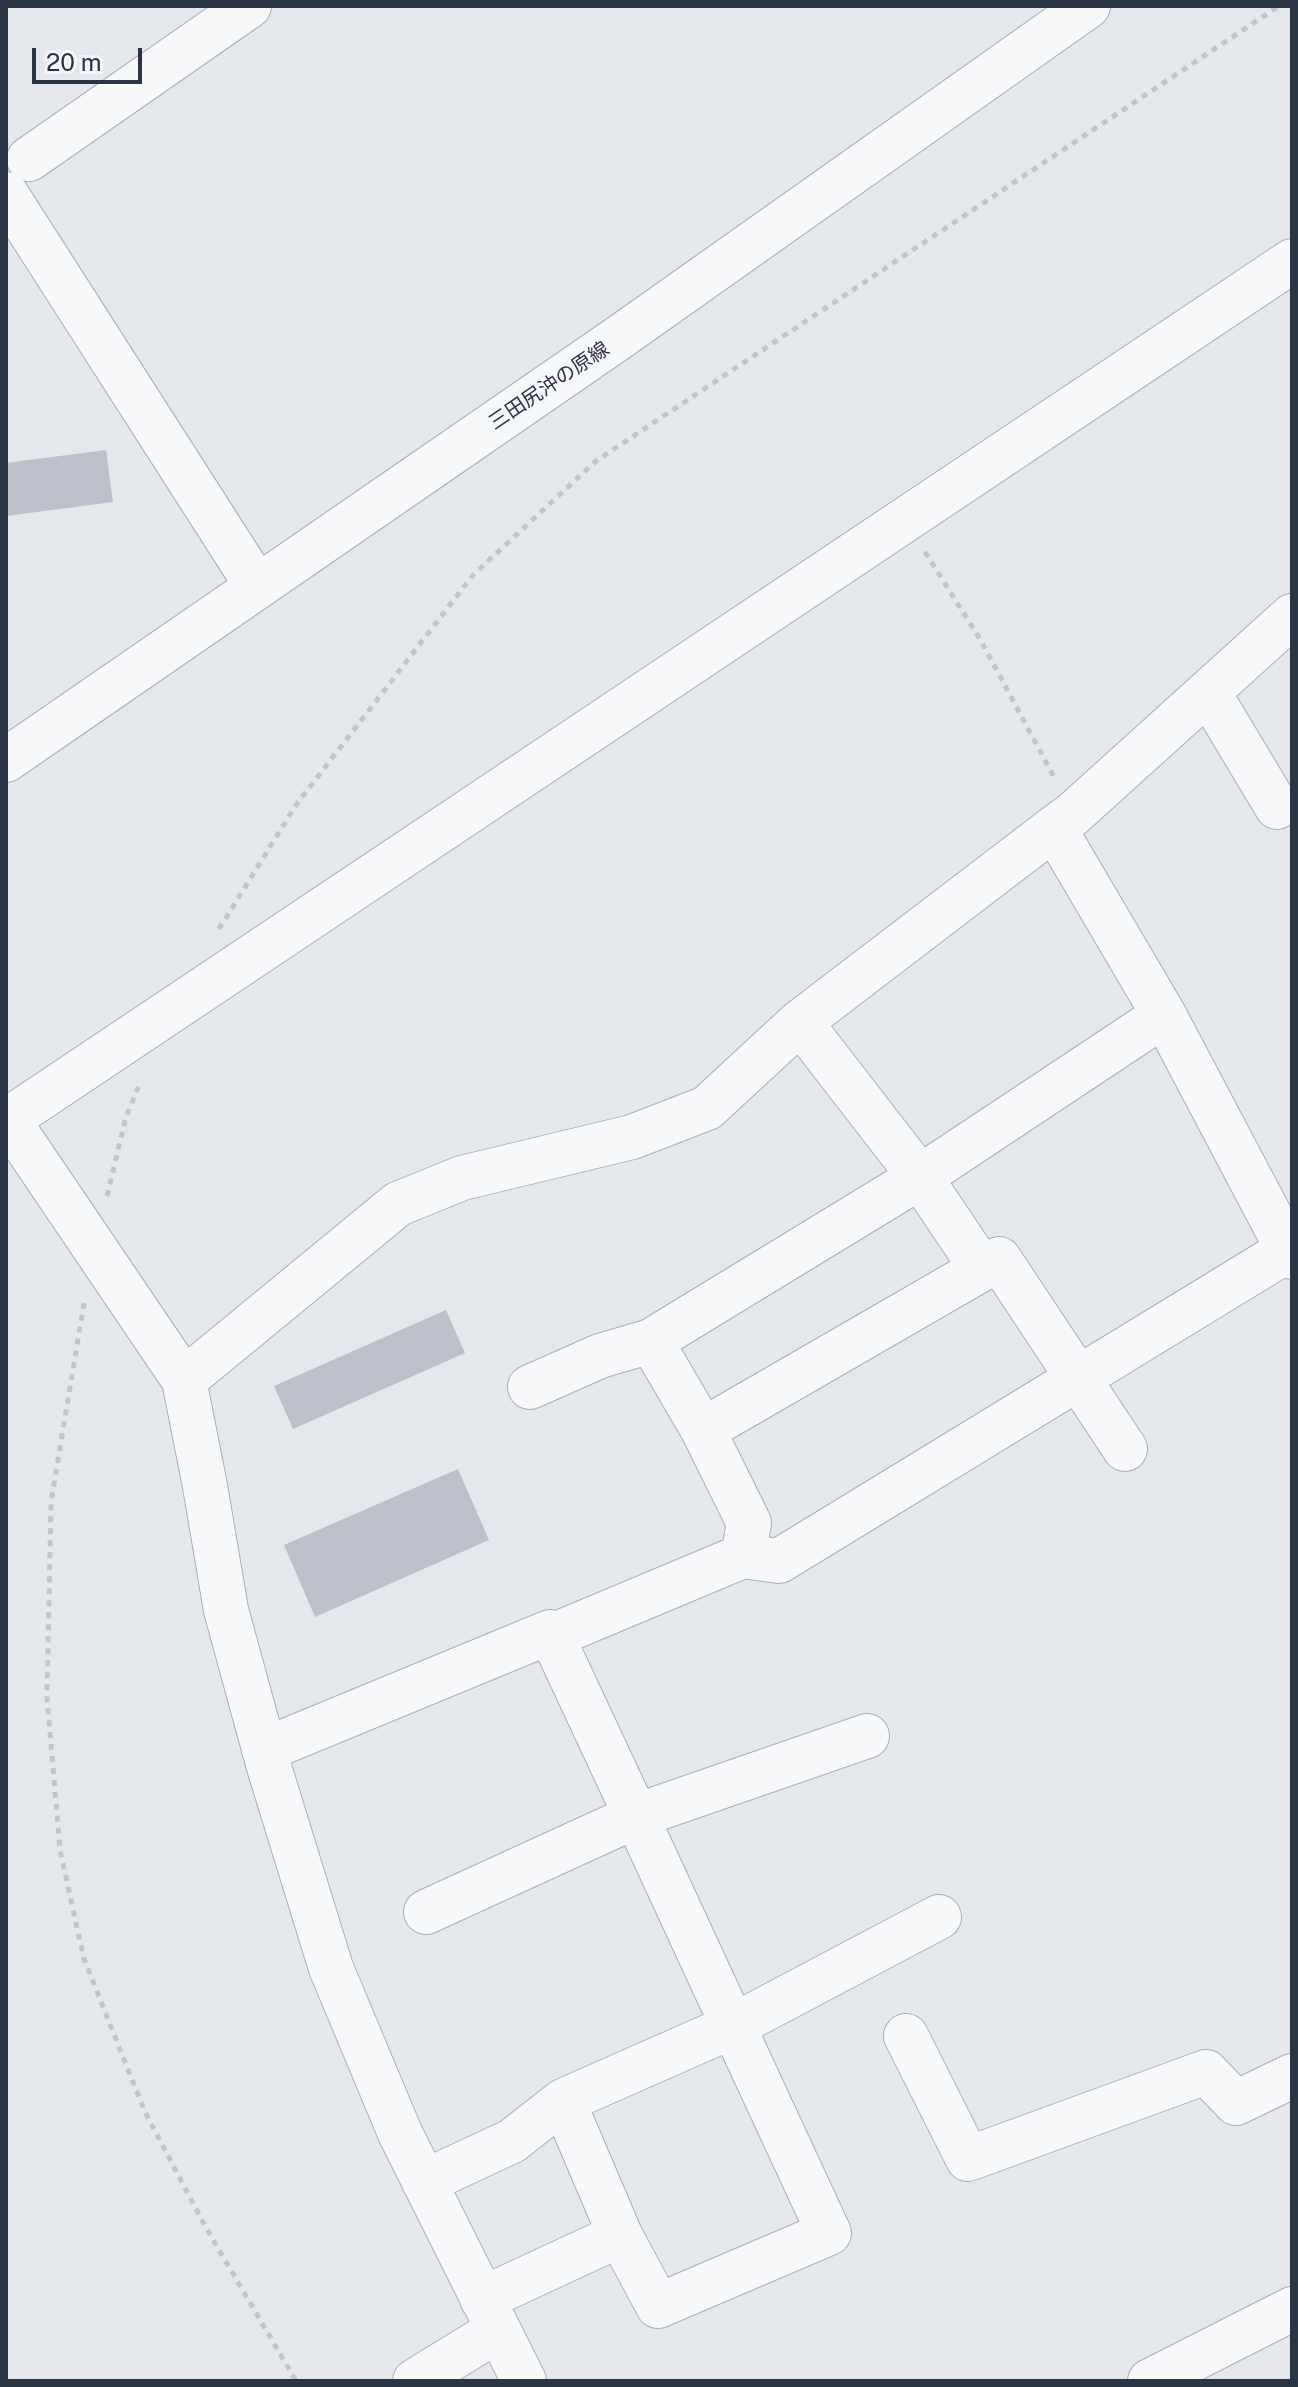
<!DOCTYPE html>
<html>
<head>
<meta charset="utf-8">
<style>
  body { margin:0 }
  #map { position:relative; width:1298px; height:2387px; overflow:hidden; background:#e4e7ec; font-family:"Public Sans",sans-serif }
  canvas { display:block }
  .frame { position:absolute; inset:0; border:8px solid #2b3445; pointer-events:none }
  .scale { position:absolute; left:32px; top:48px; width:110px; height:36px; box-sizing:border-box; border:4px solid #2b3445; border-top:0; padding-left:10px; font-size:24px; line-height:28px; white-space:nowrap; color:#2b3445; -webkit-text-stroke:6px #f4f6f9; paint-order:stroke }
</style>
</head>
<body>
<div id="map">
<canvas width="1298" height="2387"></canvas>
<div class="frame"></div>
<div class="scale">20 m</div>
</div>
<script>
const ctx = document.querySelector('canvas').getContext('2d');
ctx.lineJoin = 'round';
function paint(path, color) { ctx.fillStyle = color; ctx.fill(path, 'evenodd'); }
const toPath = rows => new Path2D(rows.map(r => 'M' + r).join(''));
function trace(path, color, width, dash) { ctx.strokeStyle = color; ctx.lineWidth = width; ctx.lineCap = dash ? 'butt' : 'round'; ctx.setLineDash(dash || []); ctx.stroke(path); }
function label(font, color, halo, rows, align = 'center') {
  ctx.font = font + ' "Public Sans","Noto Sans JP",sans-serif'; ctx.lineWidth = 8; ctx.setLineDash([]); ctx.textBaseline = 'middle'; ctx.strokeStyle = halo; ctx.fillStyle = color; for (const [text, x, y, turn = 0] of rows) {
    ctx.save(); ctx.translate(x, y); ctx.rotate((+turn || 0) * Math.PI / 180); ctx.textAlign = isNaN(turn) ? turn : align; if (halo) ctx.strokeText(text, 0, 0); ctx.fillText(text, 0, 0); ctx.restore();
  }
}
const building = toPath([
  [106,450,113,502,6,516,6,463],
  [446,1310,465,1353,293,1429,274,1386],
  [458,1469,489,1540,315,1617,284,1545]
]);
const path = toPath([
  [925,552,980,639,1055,779],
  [219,929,296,805,473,575,596,461,1279,6],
  [107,1196,126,1117,140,1083],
  [84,1303,51,1502,47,1697,60,1850,84,1959,145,2112,205,2226,296,2381]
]);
const minor = toPath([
  [29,159,249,6],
  [6,194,257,586],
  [1208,692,1277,807],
  [6,760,617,339,1088,6],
  [1054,828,1073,814,1292,616],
  [6,1117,184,1380,205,1486,226,1610,269,1767,331,1968,400,2133,524,2381],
  [6,1121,1292,261],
  [982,1269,920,1177,1164,1015,1288,1250],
  [184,1380,398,1204,462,1178,632,1137,707,1108,800,1022],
  [530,1387,600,1356,651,1341],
  [703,1430,651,1341,920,1177,800,1022,1054,828,1164,1015],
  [743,1556,749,1523,703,1430,999,1259,1125,1449],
  [552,1636,743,1556,779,1561,1288,1250,1292,1257],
  [264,1750,550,1632,636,1816,426,1912],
  [906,2036,968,2159,1206,2072,1236,2103,1292,2076],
  [424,2182,512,2141,563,2101],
  [620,2235,563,2101,733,2026,636,1816,867,1736],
  [482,2299,620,2235,658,2306,829,2233,733,2026,939,1917],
  [415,2381,498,2330],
  [1150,2381,1292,2309]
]);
const streetNames = [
  ["三田尻沖の原線",549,386,-34]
];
paint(building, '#bbc0ca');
trace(minor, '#a9aeb7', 46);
trace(path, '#c2c5cb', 5, [6, 6]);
trace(minor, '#f7f8fa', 44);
label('20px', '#2b3445', '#f4f6f9', streetNames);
</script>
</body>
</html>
